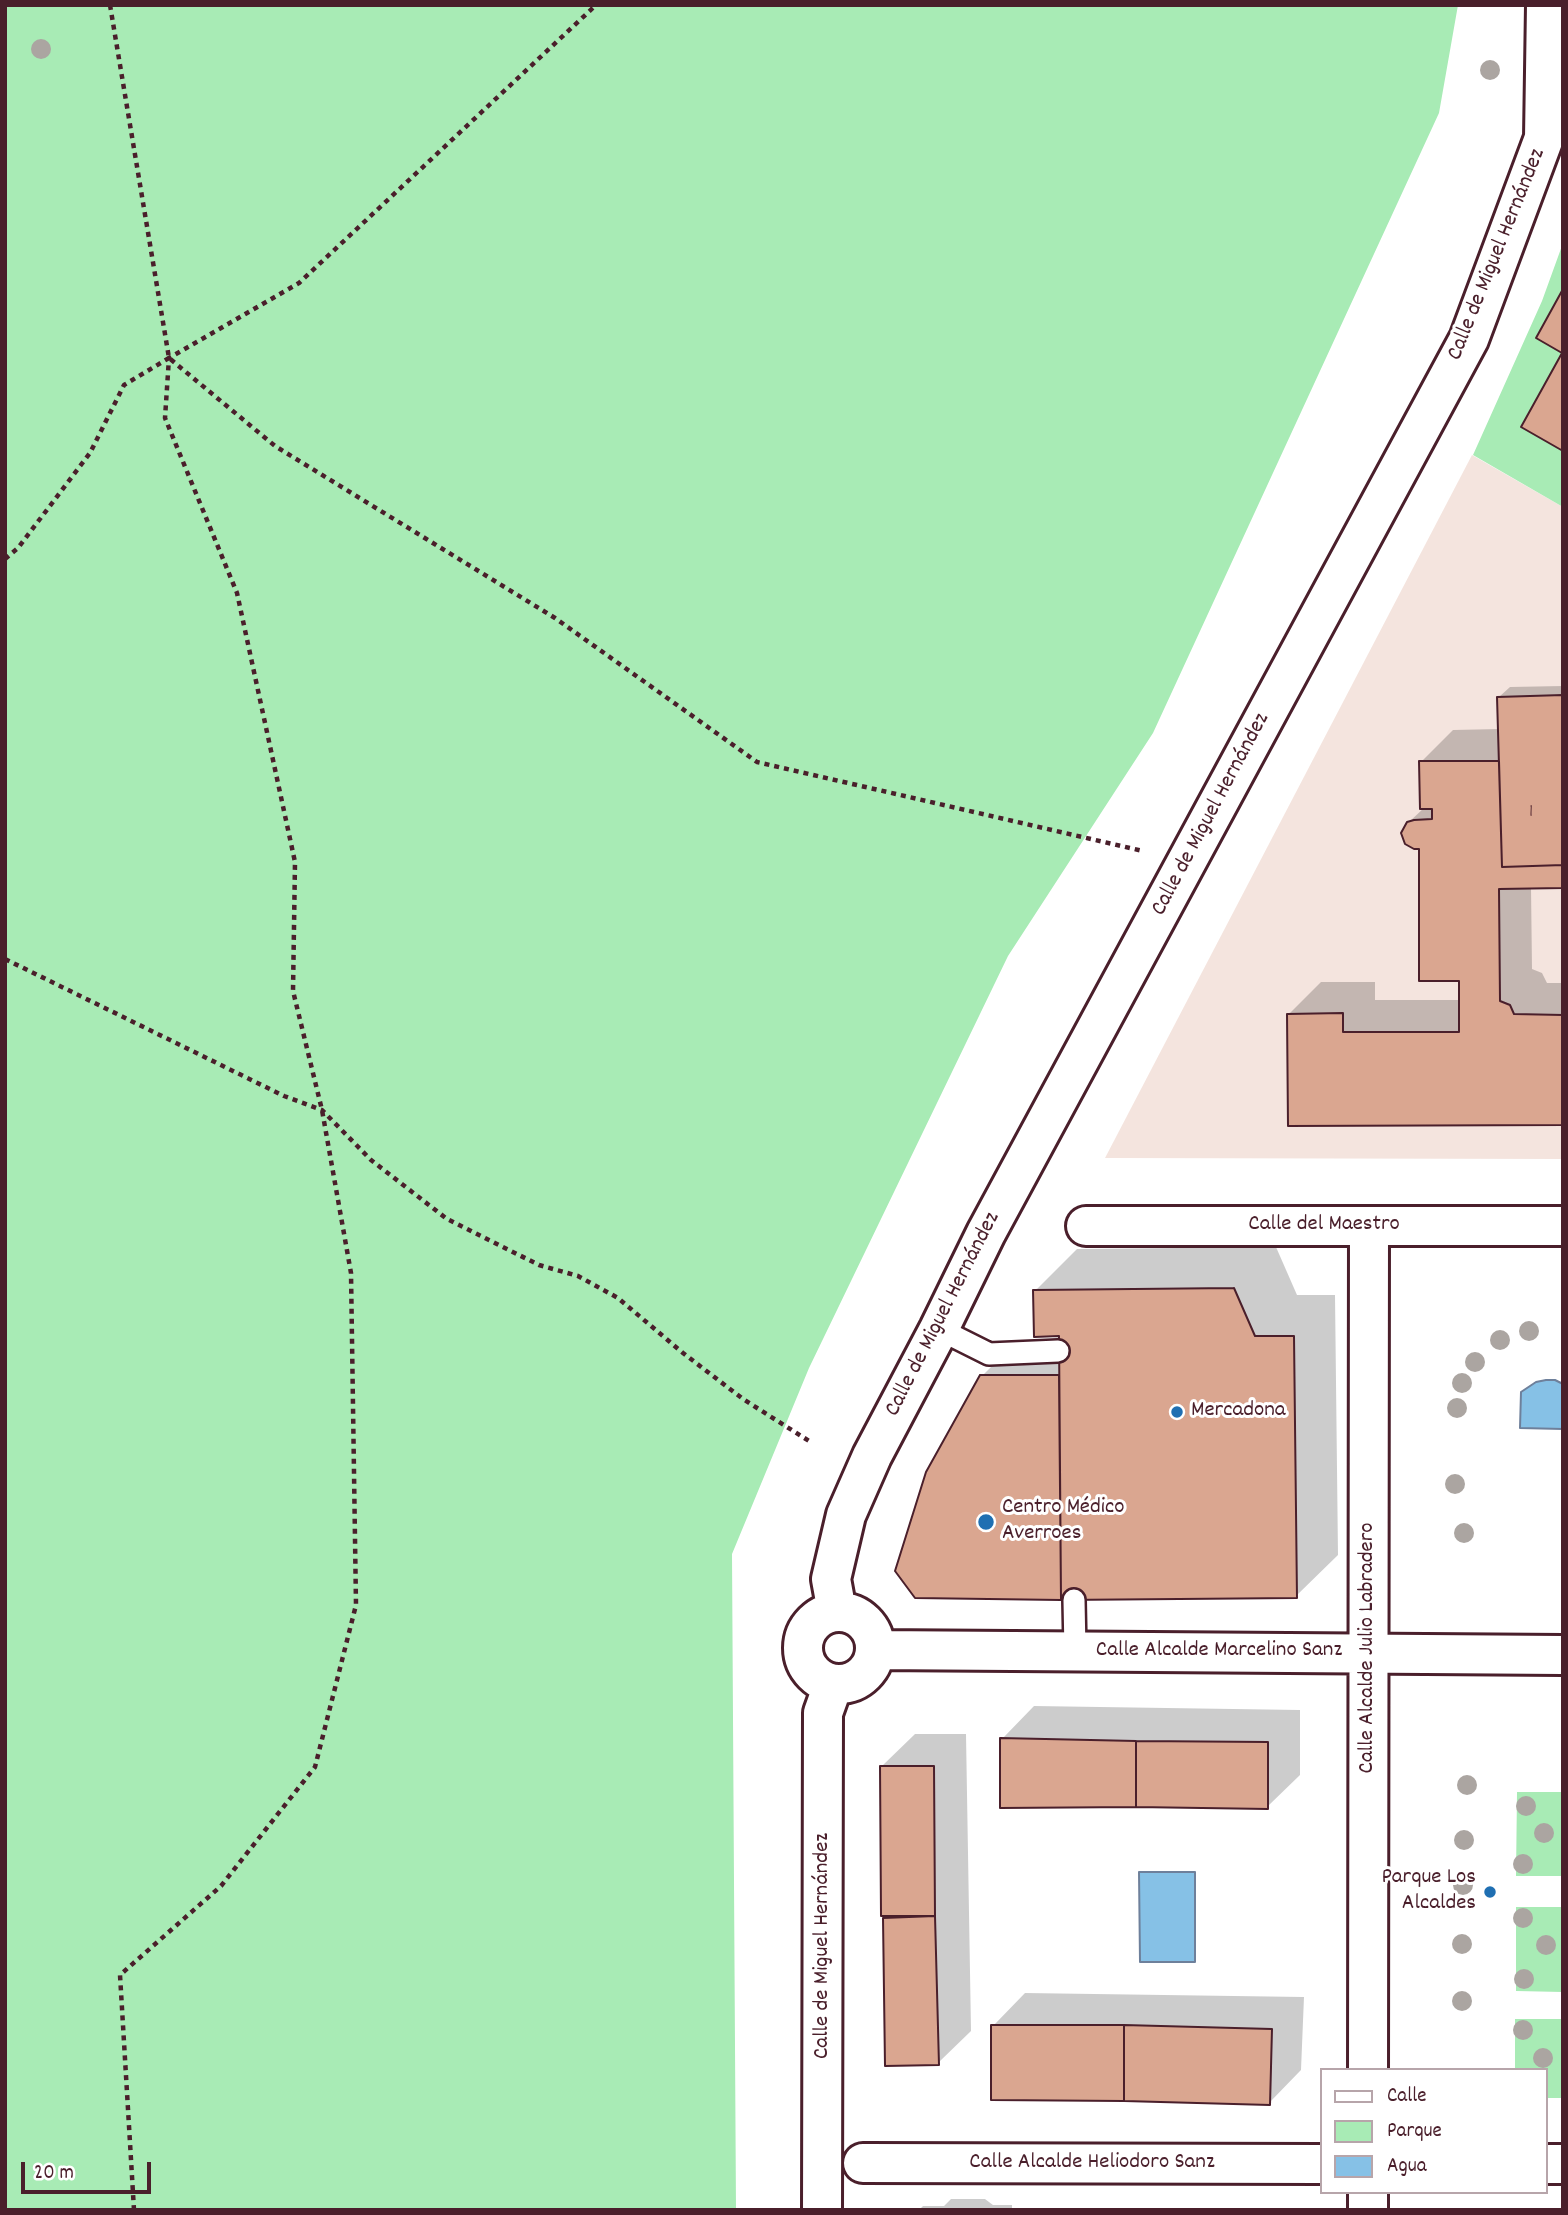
<!DOCTYPE html>
<html>
<head>
<meta charset="utf-8">
<style>
  body { margin:0 }
  #map { position:relative; width:1568px; height:2215px; overflow:hidden; background:#fff; font-family:Dekko,sans-serif }
  canvas { display:block }
  .frame { position:absolute; inset:0; border:7px solid #4a1f2b; pointer-events:none }
  .legend { position:absolute; left:1320px; top:2068px; width:228px; height:126px; box-sizing:border-box; background:#fff; border:2px solid #b7a5aa; margin:0; padding:9px 12px; list-style:none; font-size:21px; color:#4a1f2b }
  .legend li { display:flex; align-items:center; gap:14px; height:35px }
  .legend b { width:35px; border:2px solid #b7a5aa }
  .scale { position:absolute; left:21px; top:2162px; width:130px; height:32px; box-sizing:border-box; border:4px solid #4a1f2b; border-top:0; padding-left:9px; font-size:21px; line-height:24px; white-space:nowrap; color:#4a1f2b; -webkit-text-stroke:5px #fff; paint-order:stroke }
</style>
</head>
<body>
<div id="map">
<canvas width="1568" height="2215"></canvas>
<div class="frame"></div>
<ul class="legend">
<li><b style="height:9px;background:#fff"></b>Calle</li>
<li><b style="height:19px;background:#a8ebb5"></b>Parque</li>
<li><b style="height:19px;background:#86c1e6"></b>Agua</li>
</ul>
<div class="scale">20 m</div>
</div>
<script>
const ctx = document.querySelector('canvas').getContext('2d');
ctx.lineJoin = 'round';
function paint(path, color) { ctx.fillStyle = color; ctx.fill(path, 'evenodd'); }
const toPath = rows => new Path2D(rows.map(r => 'M' + r).join(''));
function trace(path, color, width, dash) { ctx.strokeStyle = color; ctx.lineWidth = width; ctx.lineCap = dash ? 'butt' : 'round'; ctx.setLineDash(dash || []); ctx.stroke(path); }
function label(font, color, halo, rows, align = 'center') {
  ctx.font = font + ' Dekko,sans-serif'; ctx.lineWidth = 6; ctx.setLineDash([]); ctx.textBaseline = 'middle'; ctx.strokeStyle = halo; ctx.fillStyle = color; for (const [text, x, y, turn = 0] of rows) {
    ctx.save(); ctx.translate(x, y); ctx.rotate((+turn || 0) * Math.PI / 180); ctx.textAlign = isNaN(turn) ? turn : align; if (halo) ctx.strokeText(text, 0, 0); ctx.fillText(text, 0, 0); ctx.restore();
  }
}
const built = toPath([
  [1472,455,1563,507,1563,1159,1105,1158]
]);
const green = toPath([
  [5,5,1458,5,1439,113,1153,733,1008,956,809,1368,732,1554,736,2210,5,2210],
  [1563,243,1563,507,1473,455,1542,301],
  [1517,1792,1563,1792,1563,1876,1516,1876],
  [1516,1907,1563,1907,1563,1992,1516,1991],
  [1515,2019,1563,2019,1563,2098,1545,2098,1545,2070,1515,2070]
]);
const water = toPath([
  [1546,1380,1555,1380,1563,1384,1563,1429,1520,1428,1521,1392,1536,1382,1546,1380],
  [1139,1872,1195,1872,1195,1962,1140,1962,1139,1872]
]);
const shadow = toPath([
  [1563,686,1563,886,1531,887,1532,969,1542,973,1547,983,1563,983,1563,1123,1289,1014,1321,982,1375,982,1375,1000,1460,1000,1460,979,1421,847,1408,823,1425,807,1421,762,1453,730,1500,729,1499,697,1510,687],
  [1276,1247,1297,1295,1335,1295,1338,1555,1296,1596,1061,1599,916,1596,982,1376,1004,1354,1060,1354,1060,1335,1035,1291,1077,1249],
  [1034,1706,1300,1710,1300,1775,1267,1807,1002,1739],
  [915,1734,966,1734,971,2031,938,2063,885,1919,890,1914,882,1766],
  [1025,1993,1304,1997,1301,2070,1269,2103,993,2026],
  [951,2199,985,2199,993,2205,1012,2205,1012,2210,919,2210,923,2206,944,2206]
]);
const building = toPath([
  [1563,289,1563,451,1521,427,1562,353,1536,338,1563,289],
  [1563,695,1563,865,1502,867,1497,697,1563,695],
  [1419,761,1499,761,1502,867,1563,865,1563,888,1499,889,1500,1001,1510,1005,1514,1014,1563,1015,1563,1125,1288,1126,1287,1014,1343,1013,1343,1032,1459,1032,1459,981,1419,981,1419,849,1414,849,1405,844,1401,833,1407,822,1414,820,1432,819,1432,809,1420,809,1419,761],
  [1234,1288,1255,1336,1294,1336,1297,1598,1061,1600,1059,1336,1034,1337,1033,1290,1234,1288],
  [980,1375,1059,1375,1061,1600,915,1598,895,1571,926,1472,980,1375],
  [1000,1738,1136,1741,1136,1807,1000,1808,1000,1738],
  [1136,1741,1268,1742,1268,1809,1136,1807,1136,1741],
  [880,1766,934,1766,935,1916,881,1916,880,1766],
  [935,1916,939,2065,885,2066,883,1918,935,1916],
  [991,2025,1124,2025,1124,2101,991,2100,991,2025],
  [1124,2025,1272,2029,1270,2105,1124,2101,1124,2025]
]);
const path = toPath([
  [110,5,169,358,275,446,555,618,757,762,1143,851],
  [5,559,18,548,90,453,124,385,169,358],
  [5,959,284,1096,322,1110,371,1160,447,1219,539,1265,578,1276,618,1298,683,1353,743,1399,809,1441],
  [134,2210,120,1975,221,1886,315,1767,356,1605,351,1273,322,1110,293,991,295,862,237,593,165,418,169,358,299,283,596,5]
]);
const lane = toPath([
  [939,1329,989,1354,1058,1351],
  [1074,1600,1075,1651]
]);
const street = toPath([
  [1086,1226,1563,1226],
  '803 1648a36 36 0 1 1 72 0a36 36 0 1 1-72 0Z',
  [837,1612,831,1579,846,1515,872,1456,939,1329,986,1233,1469,339,1544,138,1546,5],
  [875,1650,1563,1655],
  [1368,2070,1369,1227],
  [863,2163,1321,2164],
  [1545,2164,1563,2164],
  [1368,2192,1368,2210],
  [822,2210,823,1713,833,1685]
]);
const trees = [
  [41,49],
  [1490,70],
  [1529,1331],
  [1500,1340],
  [1475,1362],
  [1462,1383],
  [1457,1408],
  [1455,1484],
  [1464,1533],
  [1467,1785],
  [1526,1806],
  [1544,1833],
  [1464,1840],
  [1523,1864],
  [1463,1885],
  [1523,1918],
  [1462,1944],
  [1546,1945],
  [1524,1979],
  [1462,2001],
  [1523,2030],
  [1543,2058]
];
const markers = [
  [1177,1412,7,"#1f6fb2"],
  [986,1522,9,"#1f6fb2"],
  [1490,1892,7,"#1f6fb2"]
];
const numberNames = [
  ["1",1531,813]
];
const streetNames = [
  ["Calle de Miguel Hernández",1498,255,-68],
  ["Calle de Miguel Hernández",1212,815,-62],
  ["Calle del Maestro",1324,1226],
  ["Calle de Miguel Hernández",944,1315,-63],
  ["Calle Alcalde Julio Labradero",1369,1648,-90],
  ["Calle Alcalde Marcelino Sanz",1219,1652],
  ["Calle de Miguel Hernández",824,1946,-90],
  ["Calle Alcalde Heliodoro Sanz",1092,2164]
];
const poiNames = [
  ["Mercadona",1191,1412],
  ["Centro Médico",1002,1509],
  ["Averroes",1002,1535],
  ["Parque Los",1476,1879,"right"],
  ["Alcaldes",1476,1905,"right"]
];
paint(built, '#f4e4de');
paint(green, '#a8ebb5');
paint(water, '#86c1e6');
trace(water, '#6e809b', 2);
paint(shadow, '#0003');
paint(building, '#daa690');
trace(building, '#4a1f2b', 2);
trace(lane, '#4a1f2b', 26);
trace(street, '#4a1f2b', 44);
trace(path, '#4a1f2b', 4.5, [5, 5]);
trace(lane, '#fff', 21);
trace(street, '#fff', 38);
ctx.fillStyle = '#aba5a1';
for (const [x, y] of trees) { ctx.beginPath(); ctx.arc(x, y, 10, 0, 2 * Math.PI); ctx.fill(); }
for (const [x, y, r, color] of markers) { const dot = new Path2D(); dot.arc(x, y, r, 0, 2 * Math.PI); ctx.fillStyle = color; ctx.fill(dot); trace(dot, '#fff', 2.5); }
label('19px', '#6e4144', null, numberNames);
label('23px', '#4a1f2b', '#fff', streetNames);
label('23px', '#4a1f2b', '#fff', poiNames, 'left');
</script>
</body>
</html>
